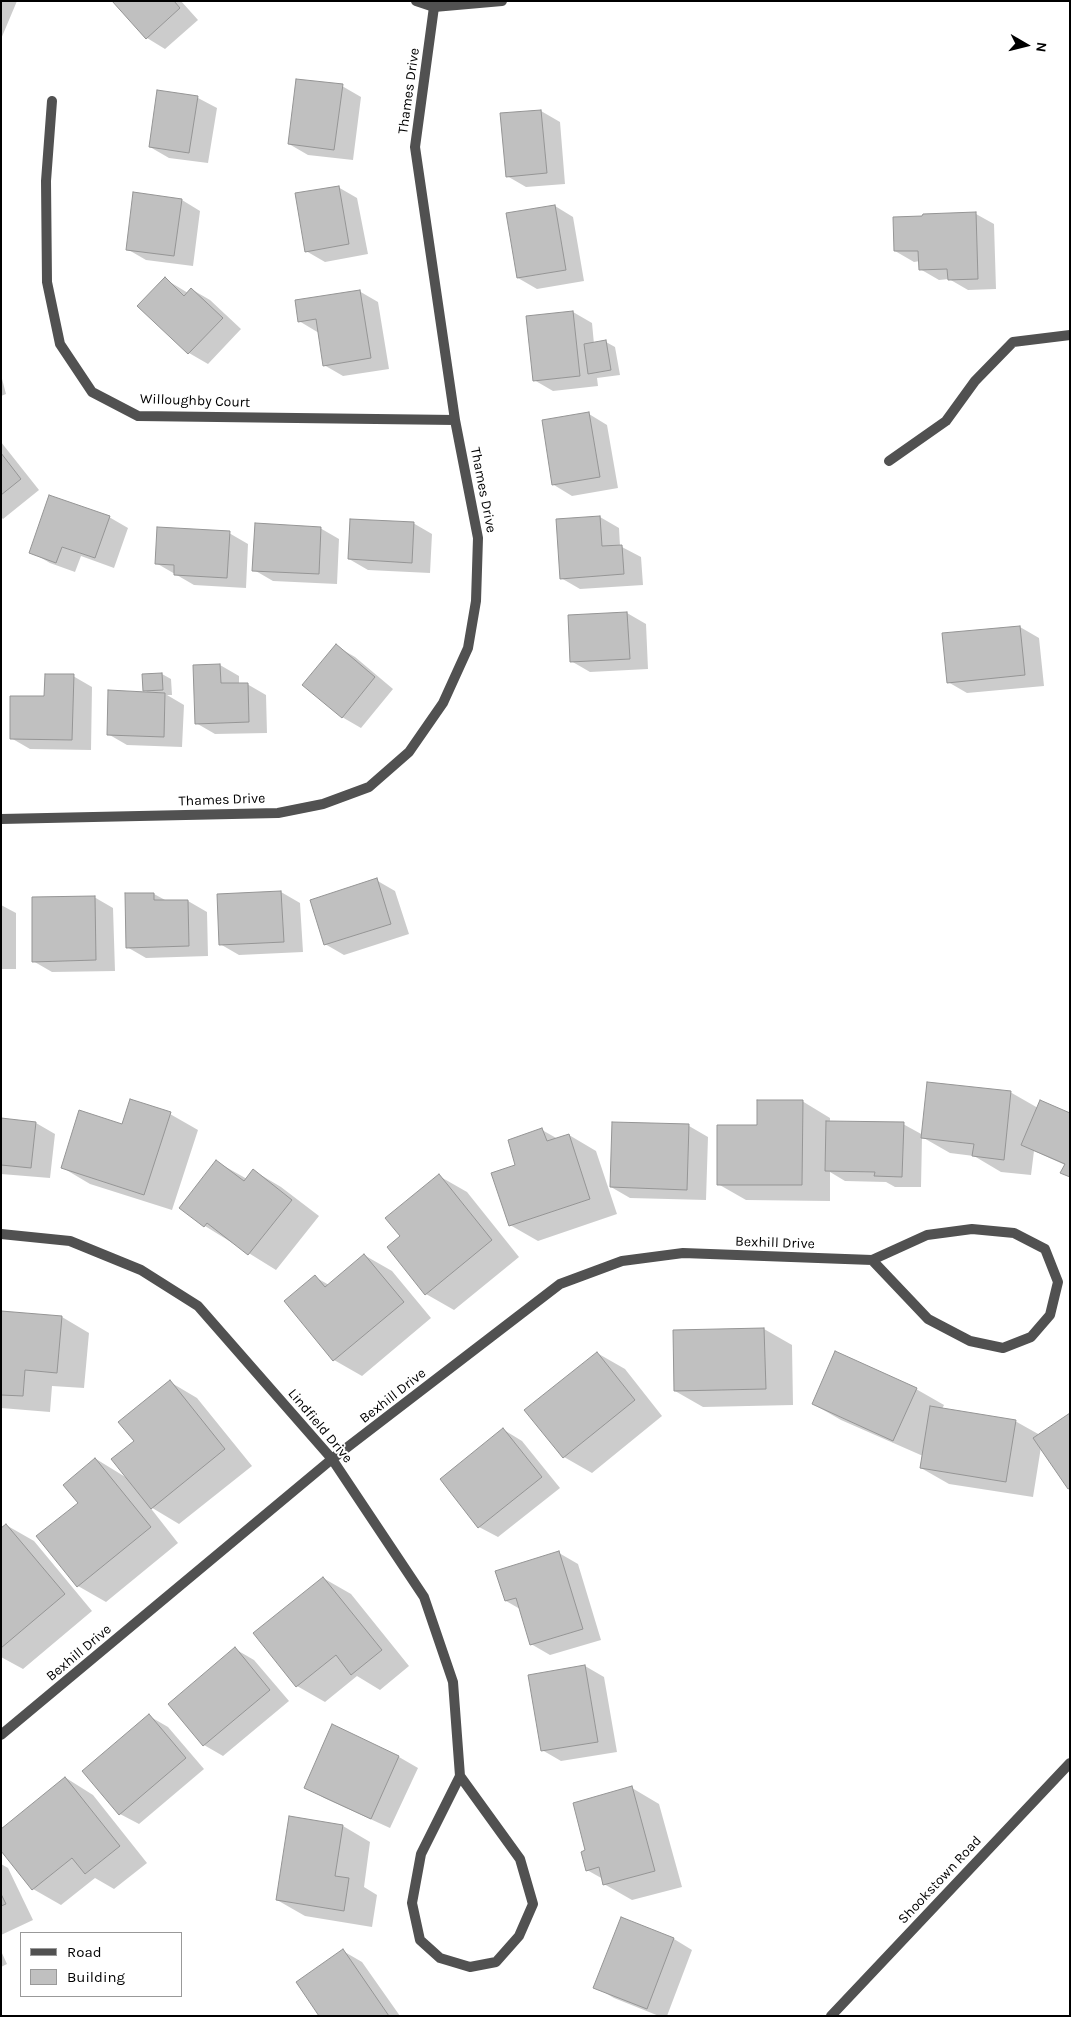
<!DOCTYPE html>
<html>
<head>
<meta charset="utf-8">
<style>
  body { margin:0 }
  #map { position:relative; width:1071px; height:2017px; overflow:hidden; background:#fff; font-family:Karla,sans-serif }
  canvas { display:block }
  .frame { position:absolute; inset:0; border:2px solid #000; pointer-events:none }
  .legend { position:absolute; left:20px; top:1932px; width:162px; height:65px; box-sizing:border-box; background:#fff; border:1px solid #999; margin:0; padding:6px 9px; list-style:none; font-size:15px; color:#000 }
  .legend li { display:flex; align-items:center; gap:10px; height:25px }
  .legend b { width:25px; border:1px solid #999 }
  .north { position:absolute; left:1001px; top:20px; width:50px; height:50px; -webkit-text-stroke:4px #fff; paint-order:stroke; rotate:98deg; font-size:14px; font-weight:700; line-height:20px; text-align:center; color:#000 }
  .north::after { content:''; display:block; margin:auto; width:18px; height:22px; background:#000; clip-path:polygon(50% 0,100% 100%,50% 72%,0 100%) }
</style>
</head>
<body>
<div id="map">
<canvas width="1071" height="2017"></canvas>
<div class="frame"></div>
<ul class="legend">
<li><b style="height:6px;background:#515151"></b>Road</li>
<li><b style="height:14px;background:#c0c0c0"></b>Building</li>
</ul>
<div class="north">N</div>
</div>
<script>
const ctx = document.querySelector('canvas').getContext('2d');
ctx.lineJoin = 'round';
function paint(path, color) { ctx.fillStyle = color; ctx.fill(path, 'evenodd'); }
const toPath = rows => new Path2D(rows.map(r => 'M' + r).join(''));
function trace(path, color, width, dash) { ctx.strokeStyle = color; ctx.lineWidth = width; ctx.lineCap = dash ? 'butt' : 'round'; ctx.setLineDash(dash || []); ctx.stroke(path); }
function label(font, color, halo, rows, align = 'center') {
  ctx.font = font + ' Karla,sans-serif'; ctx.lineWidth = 4; ctx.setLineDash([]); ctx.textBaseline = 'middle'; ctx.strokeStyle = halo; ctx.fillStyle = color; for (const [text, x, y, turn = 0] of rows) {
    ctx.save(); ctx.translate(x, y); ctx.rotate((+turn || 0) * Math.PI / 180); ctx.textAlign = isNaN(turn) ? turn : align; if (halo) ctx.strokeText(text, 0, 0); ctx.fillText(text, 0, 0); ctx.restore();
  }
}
const shadow = toPath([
  [1,1,17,1,1,39],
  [114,1,181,1,198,20,165,49,147,38],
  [342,86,361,97,353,160,308,155,289,144],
  [198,98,217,108,208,163,169,158,150,147],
  [541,111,560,122,565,184,526,187,507,176],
  [338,187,357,198,368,254,325,262,306,251],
  [182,200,200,211,193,266,146,260,127,249],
  [555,206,573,217,584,281,537,289,518,278],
  [976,214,994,224,996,289,968,290,949,279,939,280,920,269,920,261,914,262,895,251],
  [165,279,188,293,191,289,210,300,241,329,208,364,189,353,139,306],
  [359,291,378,302,389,369,343,376,324,365,319,333,299,321],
  [573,312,592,323,594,344,606,342,615,347,620,375,597,378,598,386,553,391,534,380],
  [1,375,6,394,1,396],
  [589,414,607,425,618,488,572,496,554,485],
  [1,442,39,490,3,519,1,517],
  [109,517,128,528,114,568,81,556,75,572,50,563,31,552],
  [600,517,619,528,620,546,641,557,643,585,580,589,561,578,558,520],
  [413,523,432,534,430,573,368,570,349,559],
  [320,528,339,539,337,584,273,581,254,570],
  [229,533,248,544,246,588,194,585,156,563],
  [627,613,646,624,648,669,590,672,571,661,569,616],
  [1020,627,1039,638,1044,686,967,693,948,682],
  [336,646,355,657,393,689,361,728,342,717],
  [220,665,239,676,239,684,247,684,266,695,267,733,215,734,196,723],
  [162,674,171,679,172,695,167,695,184,705,182,747,127,745,108,734,149,693,144,690],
  [73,676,92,687,91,750,30,749,11,738,46,698],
  [376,880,395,891,409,934,344,955,325,944],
  [281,892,300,903,303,952,239,955,220,944,218,896],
  [154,894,167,901,188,901,207,912,208,956,146,958,127,947,127,895],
  [94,897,113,908,115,971,52,972,33,961],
  [1,905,16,913,16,969,1,969],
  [1010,1092,1038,1108,1070,1115,1065,1165,1034,1151,1031,1175,1001,1172,974,1156,950,1153,922,1137,921,1187,895,1187,886,1182,845,1181,830,1172,830,1201,746,1200,718,1184,758,1126,802,1101,830,1118,830,1122,903,1124,923,1135],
  [170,1114,198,1130,172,1210,90,1184,63,1168,123,1126],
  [1,1119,36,1123,55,1134,50,1178,1,1174],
  [689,1126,708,1137,706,1200,630,1198,611,1187],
  [542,1130,558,1139,569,1135,596,1151,617,1214,538,1241,510,1225,517,1166],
  [217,1162,247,1179,254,1171,281,1187,319,1216,276,1270,205,1226,181,1207],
  [439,1176,467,1192,519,1257,454,1310,426,1294,401,1236],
  [364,1255,392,1271,431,1318,362,1376,334,1360,315,1277,329,1285],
  [1,1312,62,1317,89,1333,84,1388,52,1386,50,1412,1,1408],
  [764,1329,792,1345,793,1405,703,1407,675,1391,674,1331],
  [597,1353,625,1369,662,1416,592,1473,564,1457],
  [170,1382,197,1398,252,1466,179,1524,149,1506,178,1543,106,1602,78,1586,38,1537,80,1503,96,1459,127,1478,135,1441],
  [916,1389,944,1405,942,1409,1015,1421,1040,1435,1070,1415,1070,1489,1041,1447,1033,1497,949,1484,921,1468,923,1456,841,1420,813,1404],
  [504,1430,522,1441,560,1488,498,1537,479,1527],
  [6,1525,34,1541,92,1611,23,1669,1,1657,1,1529],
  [559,1553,578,1564,601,1640,550,1655,531,1644,520,1609,506,1601],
  [323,1578,351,1594,409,1666,380,1690,357,1676,325,1702,297,1686],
  [235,1649,254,1660,289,1701,223,1756,204,1745],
  [585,1666,604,1677,617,1752,561,1761,542,1750],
  [149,1716,168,1727,204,1769,139,1824,120,1814],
  [333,1726,399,1757,418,1768,390,1828,324,1798,306,1787],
  [66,1778,93,1795,147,1863,114,1889,95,1878,61,1905,33,1889,1,1849],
  [632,1788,659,1804,682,1887,632,1900,604,1884,603,1879,587,1870,587,1851],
  [343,1826,370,1842,364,1887,377,1895,372,1927,305,1916,277,1900],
  [1,1864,8,1868,33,1920,1,1935],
  [674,1939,692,1950,667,2016,659,2016,614,1998,595,1987],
  [1,1951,7,1964,1,1967],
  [343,1951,362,1962,400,2016,321,2016]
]);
const building = toPath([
  [112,1,174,1,180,8,146,39,112,1],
  [296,79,343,84,334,150,288,144,296,79],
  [157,90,198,96,189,153,149,147,157,90],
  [541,110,547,173,506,177,500,113,541,110],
  [339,186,349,244,305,252,295,193,339,186],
  [133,192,182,199,174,256,126,250,133,192],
  [555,205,566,270,517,278,506,213,555,205],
  [976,212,978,279,948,280,947,269,919,270,918,251,894,251,893,217,922,216,923,214,976,212],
  [165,277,184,296,191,288,223,318,188,354,137,306,165,277],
  [360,290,371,358,323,366,316,319,298,322,295,300,360,290],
  [573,311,580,376,533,381,526,316,573,311],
  [606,340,611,370,588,374,584,344,606,340],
  [589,412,600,477,552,485,542,420,589,412],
  [1,453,21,479,1,495,1,453],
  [49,495,110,516,95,558,62,547,56,563,29,553,49,495],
  [600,516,602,546,622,545,624,574,560,579,556,519,600,516],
  [350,519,414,522,412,563,348,559,350,519],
  [255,523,321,527,319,574,252,571,255,523],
  [157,527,230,531,227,578,174,575,174,565,155,564,157,527],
  [627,612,630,659,570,662,568,615,627,612],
  [1020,626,1025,675,947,683,942,633,1020,626],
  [336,644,375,677,342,718,302,685,336,644],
  [220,664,221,683,248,683,249,722,195,724,193,665,220,664],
  [162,673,163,690,143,691,142,674,162,673],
  [45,674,74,674,72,740,10,739,10,696,44,696,45,674],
  [108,690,165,693,164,737,107,735,108,690],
  [377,878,391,924,324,945,310,900,377,878],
  [281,891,284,942,219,945,217,894,281,891],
  [125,893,154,893,154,900,188,900,189,946,126,948,125,893],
  [95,896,96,960,32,962,32,897,95,896],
  [927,1082,1011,1091,1004,1160,972,1156,974,1144,921,1138,927,1082],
  [130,1099,171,1112,144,1195,61,1168,79,1110,122,1124,130,1099],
  [757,1100,803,1100,802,1185,717,1185,717,1125,757,1125,757,1100],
  [1040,1100,1070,1113,1070,1177,1060,1173,1065,1164,1021,1145,1040,1100],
  [1,1118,36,1122,31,1168,1,1165,1,1118],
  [826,1121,904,1122,902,1177,874,1176,875,1172,825,1171,826,1121],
  [612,1122,689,1124,687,1190,610,1187,612,1122],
  [542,1128,547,1141,569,1134,590,1199,509,1226,491,1173,515,1165,508,1140,542,1128],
  [216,1160,244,1181,253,1169,292,1200,248,1255,207,1223,204,1227,179,1208,216,1160],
  [439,1174,492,1240,425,1295,387,1247,400,1236,385,1218,439,1174],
  [364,1254,404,1302,333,1361,284,1301,315,1275,325,1287,364,1254],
  [1,1311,62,1316,57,1373,25,1370,23,1396,1,1395,1,1311],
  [764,1328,766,1389,674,1391,673,1330,764,1328],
  [835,1351,917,1388,893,1441,812,1404,835,1351],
  [597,1352,635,1400,563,1458,524,1410,597,1352],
  [170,1380,225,1449,151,1509,111,1459,134,1441,118,1422,170,1380],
  [930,1406,1016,1420,1006,1482,920,1468,930,1406],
  [1070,1413,1070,1488,1068,1489,1033,1438,1070,1413],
  [503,1428,542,1477,478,1528,440,1479,503,1428],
  [95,1458,151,1527,77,1587,36,1536,78,1503,63,1485,95,1458],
  [6,1524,65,1594,1,1648,1,1528,6,1524],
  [559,1551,583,1629,530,1645,516,1598,505,1601,495,1571,559,1551],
  [323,1577,382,1650,351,1675,336,1655,296,1687,253,1633,323,1577],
  [235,1647,270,1690,203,1746,168,1704,235,1647],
  [585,1665,598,1742,541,1751,528,1675,585,1665],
  [149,1714,186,1758,119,1815,82,1771,149,1714],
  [332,1724,399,1756,371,1819,304,1788,332,1724],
  [65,1777,120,1846,85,1874,72,1858,32,1890,1,1851,1,1829,65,1777],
  [632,1786,655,1871,603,1885,599,1867,586,1871,581,1852,585,1850,573,1803,632,1786],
  [289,1816,343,1825,335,1876,349,1878,344,1911,276,1900,289,1816],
  [1,1894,6,1904,1,1906,1,1894],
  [621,1917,674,1938,647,2009,593,1988,621,1917],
  [343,1949,389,2016,319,2016,296,1982,343,1949]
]);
const service = toPath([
  [889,461,946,421,975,381,1013,342,1070,335]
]);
const minor = toPath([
  [52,101,46,181,47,282,60,344,92,392,138,416,455,420],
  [1,819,278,813,323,804,369,787,409,752,443,703,468,648,476,601,478,538,455,420,415,147,434,7],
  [1,1234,70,1241,141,1270,198,1306,332,1459,424,1597,453,1682,460,1776,421,1854,412,1903,420,1940,440,1958,470,1967,496,1962,519,1936,533,1904,520,1859,460,1776],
  [1,1735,332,1459,560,1284,622,1261,683,1253,872,1260,927,1235,972,1229,1014,1233,1045,1249,1058,1282,1050,1315,1031,1337,1003,1348,970,1341,928,1319,872,1260]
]);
const tertiary = toPath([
  [416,1,434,7,502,1],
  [831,2016,1070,1763]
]);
const streetNames = [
  ["Thames Drive",409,91,-82],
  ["Willoughby Court",195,401,2],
  ["Thames Drive",483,490,79],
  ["Thames Drive",222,800,-2],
  ["Bexhill Drive",775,1243,2],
  ["Bexhill Drive",393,1396,-38],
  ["Lindfield Drive",320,1426,50],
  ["Bexhill Drive",79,1653,-40],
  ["Shookstown Road",940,1880,-47]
];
paint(shadow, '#0003');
paint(building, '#c0c0c0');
trace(building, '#959595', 1);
trace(service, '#515151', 10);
trace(minor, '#515151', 10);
trace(tertiary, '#515151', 10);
label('14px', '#000', '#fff', streetNames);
</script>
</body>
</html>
